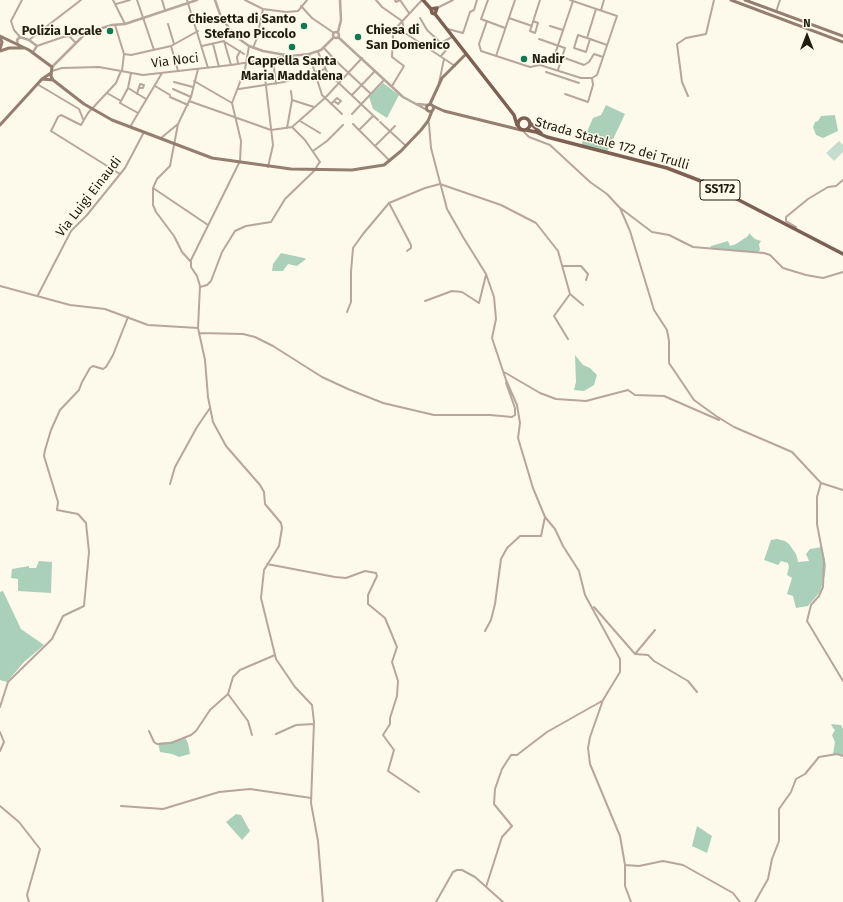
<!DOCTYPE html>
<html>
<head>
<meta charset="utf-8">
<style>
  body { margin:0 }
  #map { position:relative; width:843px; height:902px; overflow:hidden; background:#fefaeb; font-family:"Fira Sans",sans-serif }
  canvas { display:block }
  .north { position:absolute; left:787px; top:16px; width:40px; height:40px; -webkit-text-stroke:3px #fefaeb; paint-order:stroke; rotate:0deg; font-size:11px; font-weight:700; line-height:16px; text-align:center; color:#211d10 }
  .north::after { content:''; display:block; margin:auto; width:14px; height:18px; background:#211d10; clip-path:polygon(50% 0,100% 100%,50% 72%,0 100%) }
</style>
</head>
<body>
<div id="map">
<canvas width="843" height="902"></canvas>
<div class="north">N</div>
</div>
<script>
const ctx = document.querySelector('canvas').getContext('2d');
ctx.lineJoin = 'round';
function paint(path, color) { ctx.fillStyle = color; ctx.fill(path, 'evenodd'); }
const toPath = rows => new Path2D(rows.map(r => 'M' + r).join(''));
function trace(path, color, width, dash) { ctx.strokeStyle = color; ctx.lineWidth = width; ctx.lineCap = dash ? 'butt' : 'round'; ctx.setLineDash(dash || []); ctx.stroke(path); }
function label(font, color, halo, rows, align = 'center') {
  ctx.font = font + ' "Fira Sans",sans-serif'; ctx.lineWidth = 3; ctx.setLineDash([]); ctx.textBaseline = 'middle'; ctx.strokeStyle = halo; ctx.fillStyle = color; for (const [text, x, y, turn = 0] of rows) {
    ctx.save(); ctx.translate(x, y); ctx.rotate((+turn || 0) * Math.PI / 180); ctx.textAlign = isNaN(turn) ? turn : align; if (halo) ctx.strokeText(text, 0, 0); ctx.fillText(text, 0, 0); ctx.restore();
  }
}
const green = toPath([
  [839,141,843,145,843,152,834,161,826,153]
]);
const forest = toPath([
  [383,83,399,95,387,118,373,109,369,97],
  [606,105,625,114,607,152,581,145,593,118,601,115],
  [835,115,838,131,823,138,816,135,813,127,815,122,818,121,821,116],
  [749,233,755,239,761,241,759,244,760,250,758,252,710,249,711,246,728,241,730,246,736,244,748,236],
  [281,253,304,258,306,259,297,266,288,264,283,271,272,271,273,264],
  [575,355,583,365,590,368,597,375,594,385,584,391,574,390,576,382],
  [777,539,785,541,789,544,796,554,798,562,809,561,806,554,810,549,822,547,826,565,825,575,820,592,808,606,796,608,793,596,787,594,792,578,787,575,789,567,788,563,781,561,778,565,764,560,771,540],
  [39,561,52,562,51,593,18,591,18,579,11,578,12,569,29,566,29,568,36,568],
  [3,591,21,629,44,645,24,662,7,682,0,680,0,592],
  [831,724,841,725,843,729,843,755,833,754,835,742,832,735,835,730,833,728],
  [185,737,188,743,190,754,179,757,172,754,160,752,158,743,176,741],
  [236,814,241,815,250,831,242,840,226,822],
  [697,826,712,836,707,853,692,846]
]);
const minor = toPath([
  [113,0,125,24],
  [137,0,154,50],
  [162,0,165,10],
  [187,0,208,68],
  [245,0,263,9,286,12,298,11,307,0],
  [376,0,382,7,402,21],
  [395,0,396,2,400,0],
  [400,0,409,13],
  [488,0,481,19,505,28],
  [116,4,130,0],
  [301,6,312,18,334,33],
  [437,8,453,0],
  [601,10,604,0],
  [776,12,780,0],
  [420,18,427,30,441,43,452,37],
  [509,18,532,26],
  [402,21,405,33,455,66],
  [487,21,479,44,481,51,530,67,540,65,581,78,592,78,597,75,617,16,570,0],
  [533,21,538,23,535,33,530,31,540,0],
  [168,24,174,44],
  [115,25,124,54,122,71],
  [550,26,563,30],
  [448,29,463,33,470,12,474,10,477,0],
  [69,36,75,42],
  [20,37,14,30,11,21,22,0],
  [587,38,596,9],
  [539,39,565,48,558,70],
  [590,39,586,52,574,48,578,35,590,39,607,45],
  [29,40,81,0],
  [224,41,231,65],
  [225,42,244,54],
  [213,44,219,67],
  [37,46,63,37,86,33],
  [171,46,178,71],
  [202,46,224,41],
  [249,46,245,69,232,103,241,141,240,161,191,260,191,267,197,276,200,286,198,328,205,360,208,397,213,422,226,446,260,485,264,492,265,504,281,523,282,528,279,546,264,570,261,598,276,659,295,687,312,705,314,722,311,803,318,841,323,902],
  [253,48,257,38,263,9],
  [324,48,335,60],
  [318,52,327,72,378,120],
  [124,54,131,55,171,46,198,31],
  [309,54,322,95,342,114],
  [555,54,573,1],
  [441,56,447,49,443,42],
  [496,56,515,0],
  [562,57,584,65,589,62,594,54,603,57],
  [273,60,276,84],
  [263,61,273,145,268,167],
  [337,62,371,94],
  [238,64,237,57,240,51],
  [52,71,62,68,99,67,143,75,231,65,290,56],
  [546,72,579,83],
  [131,73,128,88,120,103,138,113],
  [194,81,232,103],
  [174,82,193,87],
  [439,83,444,59],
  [37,84,79,109,83,119],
  [155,86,170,95],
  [392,86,404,66,392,57,393,35,395,29,422,0],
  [128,88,146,99],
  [173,89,191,97],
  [239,89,284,82,325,69],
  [107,93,121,101],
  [137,94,140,84,144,85,143,88,139,88],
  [565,94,588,102,593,85,592,78],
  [352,95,375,71],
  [688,96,682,82,677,44,686,38,706,34,714,0],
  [170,97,188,105],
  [292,100,314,107],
  [189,101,271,130,292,127,325,98,362,58],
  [331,104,337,98,341,101,338,104,334,101],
  [352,114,384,80],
  [300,121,320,133],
  [428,121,429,124,431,148,447,209,463,237,486,274,494,297,496,319,492,338,506,380,517,405,520,423,518,438,533,488,545,517,555,529,563,546,579,571,585,595,620,659,620,672,603,700,590,737,588,748,590,764,620,836,625,865,625,886,631,902],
  [380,122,406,146],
  [178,124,191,97,198,69],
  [353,124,390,161],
  [130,127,162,73],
  [287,128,292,100,291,91],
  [359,130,373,116],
  [523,131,529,137,550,145,590,182,607,194,619,207,652,232,669,235,693,247,764,253,770,255,783,268,806,275,823,278,843,272],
  [161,138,178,124,170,166,157,179,153,188,153,205,156,212,174,236,182,252,191,262],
  [375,146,395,126],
  [313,151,327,141,343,125],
  [120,174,51,131,58,117,61,115,81,125,88,113,116,83,121,71],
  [153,188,208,225],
  [389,203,411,245,411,248,407,251],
  [620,208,630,231,654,310,667,330,669,341,669,363,694,400,716,416,734,427,792,452,821,483],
  [795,229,796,227,786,221,786,217,808,199,828,187,836,186,843,180],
  [562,266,581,266,588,274,586,280],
  [0,286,70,305,105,309,148,325,198,328],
  [200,287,207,285,211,281,222,252,235,231,246,226,271,222,285,199,314,171,319,163,320,162,305,140,292,127],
  [570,294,583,305],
  [38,295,71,231,87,215,125,168,144,132],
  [425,301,452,291,462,292,479,303,486,275],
  [347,312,351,302,351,272,353,248,363,234,389,203,425,188,440,184,501,205,536,223,558,251,570,294,554,316,568,339],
  [199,333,243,334,255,337,273,346,322,377,348,389,383,403,434,415,490,415,512,417,515,415,515,408,506,383],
  [504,372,540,393,556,399,586,401,628,390,635,395,664,396,719,420],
  [821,483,817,497,817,524,824,561,823,587,819,596,811,605,807,621,843,681],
  [821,483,843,490],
  [170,484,175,467,197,427,210,408],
  [267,564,335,577,346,578,365,571,376,573,377,576,368,595,368,604,385,618,397,647,392,662,398,681,397,696,390,718,390,724,383,735,394,750,388,771,419,792],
  [594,607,635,654],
  [485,631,491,620,495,604,501,559,507,548,520,536,541,536,545,517],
  [635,654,648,655,654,661,688,681,697,692],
  [635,654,655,630],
  [228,694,248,721,252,735],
  [0,707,8,682,52,639,63,616,84,606,89,552,86,523,78,514,57,510,58,502,44,456,45,450,51,430,60,410,79,390,82,382,90,368,93,366,103,369,106,367,113,355,128,317],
  [149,731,154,742,157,744,171,743,191,735,196,731,210,710,228,694,233,677,240,670,275,655],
  [0,732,4,742,0,751],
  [276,734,296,725,314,724],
  [0,806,19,822,40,849,27,895,29,902],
  [121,806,163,809,219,792,250,789,311,798],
  [625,865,639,866,663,861,683,865,733,893,740,902],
  [486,887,502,837,512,826,494,804,495,789,502,769,511,755,517,755,547,732,602,701],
  [436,902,453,872,457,870,462,870,475,877,503,902],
  [755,902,768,879,772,859,779,841,779,809,791,792,796,779,805,774,819,757,837,754,843,756]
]);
const tertiary = toPath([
  [215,0,221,17,235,36,249,46,263,51,291,56,309,54,321,50,334,37],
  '333 35a3 3 0 1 1 6 0a3 3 0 1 1-6 0Z',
  [338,32,341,20,340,0],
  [338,37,403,97,427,110],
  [18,45,17,40,20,37,29,40,37,46,33,52],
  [52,67,86,33,112,25,125,24,197,0],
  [418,104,427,105]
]);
const secondary = toPath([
  [731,0,843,42],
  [745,0,843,36],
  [0,36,29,50,52,67,51,76,53,80],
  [0,38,2,42,0,49],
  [0,51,9,48,23,48],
  [42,79,53,80,84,104,112,120,212,158,291,169,352,170,384,165,401,151,421,130,428,121,432,111],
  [430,104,442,78,466,54],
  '426.5 108a3.5 3.5 0 1 1 7 0a3.5 3.5 0 1 1-7 0Z',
  [433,106,444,111,521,130],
  [0,125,42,79,51,73]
]);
const primary = toPath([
  [423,0,431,9,432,13,435,14],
  [431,9,437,8,435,14],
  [435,14,514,115,517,125],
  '518 124a6 6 0 1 1 12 0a6 6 0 1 1-12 0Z',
  [530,123,541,133],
  [526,130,536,132,547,137,667,168,706,183,843,254]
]);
const markers = [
  [304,26,4,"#117952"],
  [110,31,4,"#117952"],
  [358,37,4,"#117952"],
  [292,47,4,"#117952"],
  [524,59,4,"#117952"]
];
const shields = [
  [720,190,40]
];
const shieldNames = [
  ["SS172",720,190]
];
const poiNames = [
  ["Chiesetta di Santo",296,19],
  ["Stefano Piccolo",296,34],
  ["Chiesa di",366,30,"left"],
  ["San Domenico",366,45,"left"],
  ["Polizia Locale",102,31],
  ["Nadir",532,59,"left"],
  ["Cappella Santa",292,61,"center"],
  ["Maria Maddalena",292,76,"center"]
];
const streetNames = [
  ["Via Noci",175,61,-7],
  ["Strada Statale 172 dei Trulli",612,144,16],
  ["Via Luigi Einaudi",89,197,-52]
];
paint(green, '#c5ddcf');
paint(forest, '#aad0ba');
trace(minor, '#b6a69d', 2);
trace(tertiary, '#b6a69d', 2.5);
trace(secondary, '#947e71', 3);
trace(primary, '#7c6152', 3.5);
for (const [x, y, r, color] of markers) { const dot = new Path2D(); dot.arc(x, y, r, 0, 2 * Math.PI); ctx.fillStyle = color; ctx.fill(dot); trace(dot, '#fefaeb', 1.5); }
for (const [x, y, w] of shields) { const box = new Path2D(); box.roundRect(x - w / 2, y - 10, w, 20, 3); ctx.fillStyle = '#fefaeb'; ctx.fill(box); trace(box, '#211d10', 1); }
label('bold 12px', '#211d10', null, shieldNames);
label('bold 13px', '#211d10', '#fefaeb', poiNames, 'right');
label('13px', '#211d10', '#fefaeb', streetNames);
</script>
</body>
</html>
